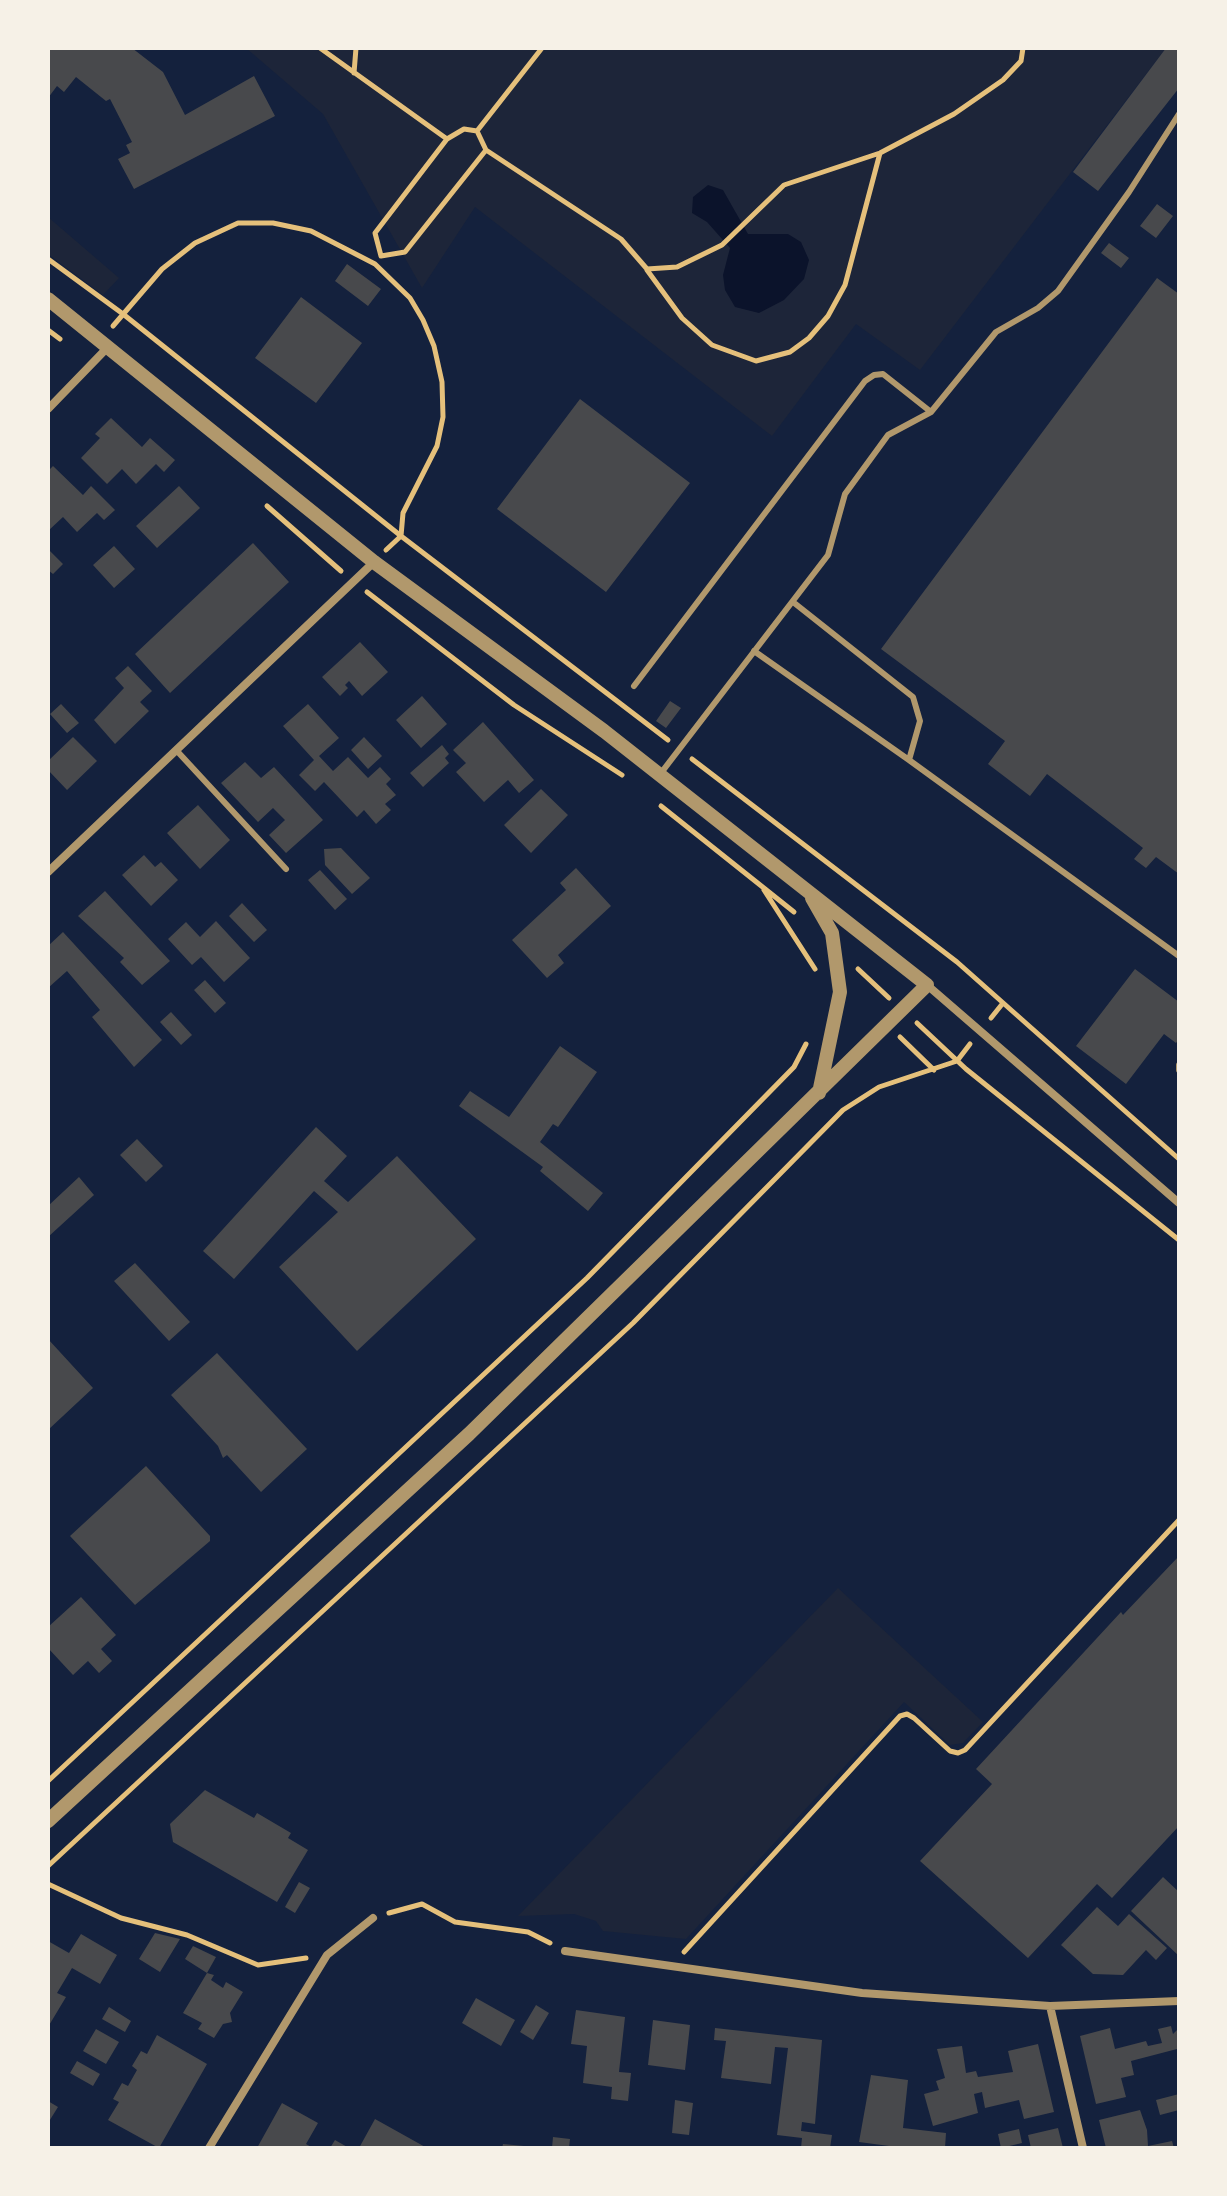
<!DOCTYPE html>
<html>
<head>
<meta charset="utf-8">
<style>
  body { margin:0 }
  #map { position:relative; width:1227px; height:2196px; overflow:hidden; background:#14213d; font-family:"Open Sans",sans-serif }
  canvas { display:block }
  .frame { position:absolute; inset:0; border:50px solid #f6f1e7; pointer-events:none }
</style>
</head>
<body>
<div id="map">
<canvas width="1227" height="2196"></canvas>
<div class="frame"></div>
</div>
<script>
const ctx = document.querySelector('canvas').getContext('2d');
ctx.lineJoin = 'round';
function paint(path, color) { ctx.fillStyle = color; ctx.fill(path, 'evenodd'); }
const toPath = rows => new Path2D(rows.map(r => 'M' + r).join(''));
function trace(path, color, width, dash) { ctx.strokeStyle = color; ctx.lineWidth = width; ctx.lineCap = dash ? 'butt' : 'round'; ctx.setLineDash(dash || []); ctx.stroke(path); }
const green = toPath([
  [246,48,1166,48,920,370,856,324,772,436,475,207,422,288,323,114],
  [48,217,119,278,103,295,48,254],
  [838,1588,983,1722,963,1743,950,1745,904,1702,686,1939,603,1931,596,1921,574,1914,518,1916]
]);
const water = toPath([
  [708,185,723,190,748,234,788,234,801,242,809,260,804,279,784,300,759,313,735,307,725,290,723,275,730,248,707,222,692,213,693,197]
]);
const building = toPath([
  [48,48,132,48,163,72,185,115,254,76,275,116,134,189,118,159,130,153,126,145,132,142,110,99,106,101,76,77,64,92,57,86,48,98],
  [1166,48,1179,48,1179,88,1098,191,1073,172],
  [1157,204,1173,216,1156,238,1140,226],
  [1109,243,1129,258,1121,268,1101,253],
  [347,264,381,289,368,306,335,281],
  [1157,278,1179,294,1179,874,1156,857,1146,868,1134,859,1143,848,1047,774,1030,796,988,764,1005,741,881,649],
  [301,297,362,343,316,403,255,358],
  [580,399,690,483,606,592,497,509],
  [111,418,142,447,150,438,175,460,164,472,156,464,136,484,122,469,107,484,81,458,100,438,95,434],
  [53,466,83,495,91,486,115,510,104,520,97,513,77,532,63,517,48,531,48,471],
  [179,486,200,508,157,548,136,526],
  [253,543,289,582,170,693,135,654],
  [114,546,135,569,114,588,93,565],
  [48,549,63,564,53,574,48,570],
  [360,642,388,672,362,696,349,681,345,685,348,688,340,696,322,677],
  [128,666,152,691,140,702,149,711,115,744,94,720,124,688,115,678],
  [422,696,447,724,421,748,396,720],
  [670,701,681,708,666,728,656,721],
  [61,704,79,723,67,733,50,714],
  [308,704,339,738,319,756,333,771,348,757,368,778,380,767,391,779,386,784,396,795,385,804,391,810,376,824,364,810,357,817,324,782,315,791,299,775,314,760,283,726],
  [483,722,534,780,519,793,508,780,484,802,456,772,466,763,453,750],
  [73,737,97,761,67,790,48,770,48,761],
  [364,737,382,756,368,769,351,750],
  [442,745,449,754,445,758,449,763,423,787,410,773],
  [245,762,261,778,274,767,323,820,286,853,269,835,285,820,273,808,258,822,221,783],
  [541,789,568,815,531,853,504,825],
  [198,805,230,840,200,869,167,833],
  [341,848,370,878,352,894,325,865,324,849],
  [144,855,155,867,161,862,178,880,151,906,122,875],
  [576,868,611,906,558,955,564,963,547,978,512,940,566,890,560,883],
  [320,870,347,899,335,910,308,880],
  [105,891,170,961,142,985,120,962,124,958,78,916],
  [242,903,267,930,254,942,229,916],
  [216,921,250,958,224,982,201,957,192,965,168,939,186,922,200,937],
  [63,932,162,1040,134,1067,92,1017,100,1010,67,971,48,988,48,946],
  [1135,969,1179,1002,1179,1039,1176,1043,1164,1034,1126,1084,1076,1046],
  [205,980,226,1003,215,1013,194,990],
  [171,1012,192,1035,181,1045,160,1022],
  [560,1046,597,1072,558,1127,553,1124,540,1142,603,1193,588,1211,540,1171,543,1167,459,1106,470,1091,509,1117],
  [316,1127,347,1156,324,1181,348,1202,397,1156,476,1239,357,1351,279,1267,338,1212,314,1191,234,1279,203,1251],
  [137,1139,163,1166,146,1182,120,1155],
  [79,1177,94,1195,48,1237,48,1206],
  [135,1263,190,1322,169,1341,114,1281],
  [48,1339,93,1388,48,1430],
  [217,1353,307,1449,261,1492,227,1455,223,1458,218,1446,171,1395],
  [146,1466,210,1536,210,1541,135,1605,70,1536],
  [1179,1556,1179,1826,1112,1898,1097,1884,1028,1958,920,1861,992,1784,976,1769,1121,1612,1123,1615],
  [81,1597,116,1635,101,1649,112,1661,99,1673,88,1661,73,1675,48,1648,48,1627],
  [205,1790,254,1818,257,1813,291,1833,288,1838,308,1850,277,1902,173,1842,170,1824],
  [1163,1877,1179,1892,1179,1956,1131,1911],
  [299,1882,310,1888,295,1913,285,1907],
  [1097,1907,1118,1926,1129,1914,1167,1948,1156,1960,1146,1950,1123,1975,1093,1974,1061,1945],
  [155,1933,180,1939,160,1972,139,1959],
  [81,1934,117,1955,100,1984,72,1968,57,1993,66,1997,48,2027,48,1941,69,1953],
  [193,1946,216,1957,207,1973,214,1975,211,1980,223,1988,226,1982,243,1992,230,2013,232,2022,223,2024,214,2038,198,2029,202,2023,183,2013,207,1973,185,1959],
  [476,1998,515,2020,501,2046,462,2023],
  [536,2005,549,2013,533,2040,520,2032],
  [109,2007,131,2021,125,2032,102,2019],
  [576,2010,625,2017,619,2072,631,2073,628,2101,611,2099,612,2087,583,2083,587,2046,571,2044],
  [653,2020,690,2025,685,2070,648,2065],
  [1171,2026,1173,2034,1179,2028,1179,2055,1177,2049,1131,2061,1134,2075,1121,2078,1126,2097,1096,2104,1080,2036,1110,2028,1115,2049,1146,2041,1148,2046,1162,2043,1158,2029],
  [715,2028,822,2040,815,2124,802,2122,801,2131,832,2135,830,2148,801,2148,802,2138,777,2135,788,2048,775,2047,771,2084,721,2078,726,2041,714,2040],
  [96,2029,119,2042,106,2064,83,2051],
  [157,2035,207,2064,159,2148,108,2120,119,2102,113,2099,122,2083,128,2086,137,2070,132,2066,141,2051,147,2054],
  [1038,2044,1054,2112,1024,2119,1019,2100,985,2108,982,2092,974,2094,978,2113,933,2126,924,2094,939,2090,936,2081,945,2078,937,2049,962,2046,966,2073,976,2071,978,2077,1013,2072,1008,2051],
  [77,2061,100,2074,93,2086,70,2073],
  [871,2075,908,2080,903,2128,946,2133,945,2148,904,2148,859,2142],
  [1179,2094,1179,2110,1160,2115,1156,2100],
  [675,2100,693,2103,689,2135,672,2133],
  [48,2101,58,2107,48,2123],
  [282,2103,318,2123,306,2144,313,2148,257,2148],
  [1140,2110,1147,2130,1148,2146,1172,2141,1174,2148,1106,2148,1099,2120],
  [375,2119,427,2148,359,2148],
  [1058,2128,1063,2148,1031,2148,1028,2135],
  [1019,2129,1022,2143,1001,2148,998,2134],
  [553,2137,570,2139,569,2148,552,2148],
  [335,2140,349,2148,330,2148],
  [503,2144,524,2146,524,2148,502,2148]
]);
const path = toPath([
  [320,48,447,139,464,129,477,131],
  [354,73,356,48],
  [477,131,486,150,621,239,647,269,677,267,722,245,784,185,880,153,954,114,1003,80,1021,61,1023,48],
  [477,131,542,48],
  [447,139,375,233,381,256,405,252,486,150],
  [48,259,123,314,401,536,668,740],
  [647,270,682,318,712,345,756,361,790,352,809,338,828,316,845,285,880,153],
  [113,326,162,269,195,243,238,223,273,223,311,231,375,264,410,298,423,320,434,346,442,382,443,417,437,446,403,513,401,536,386,550],
  [48,330,60,339],
  [267,506,341,571],
  [367,592,514,705,622,775],
  [692,759,957,962,1179,1159],
  [661,806,794,912],
  [764,890,815,969],
  [858,969,889,998],
  [991,1018,1003,1003],
  [917,1023,966,1069,1179,1240],
  [900,1037,934,1070],
  [48,1781,587,1278,794,1067,806,1044],
  [48,1866,633,1323,843,1110,879,1087,957,1061,970,1044],
  [48,1884,121,1918,187,1935,258,1965,306,1958],
  [389,1913,422,1904,455,1922,528,1932,550,1943],
  [684,1952,900,1716,907,1714,914,1718,950,1751,958,1753,965,1750,1179,1520]
]);
const service = toPath([
  [754,651,909,760,920,721,913,697,793,602],
  [634,686,865,381,874,375,883,374,931,412],
  [177,751,286,869],
  [909,760,1179,956],
  [661,773,828,555,845,494,888,435,931,412,996,332,1038,308,1058,291,1129,192,1179,114],
  [1179,1065,1179,1070]
]);
const minor = toPath([
  [48,409,109,346],
  [48,872,374,562],
  [927,985,1179,1203],
  [565,1951,862,1993,1050,2006,1179,2001],
  [1050,2006,1083,2148],
  [209,2148,327,1955,373,1918]
]);
const tertiary = toPath([
  [48,299,374,562,604,731,927,985,469,1434,48,1821],
  [812,898,832,933,840,992,819,1093]
]);
paint(green, '#1d2539');
paint(water, '#0b132b');
paint(building, '#48494c');
trace(path, '#e5c07b', 5);
trace(service, '#b1986c', 6);
trace(minor, '#b1986c', 8);
trace(tertiary, '#b1986c', 14);
</script>
</body>
</html>
